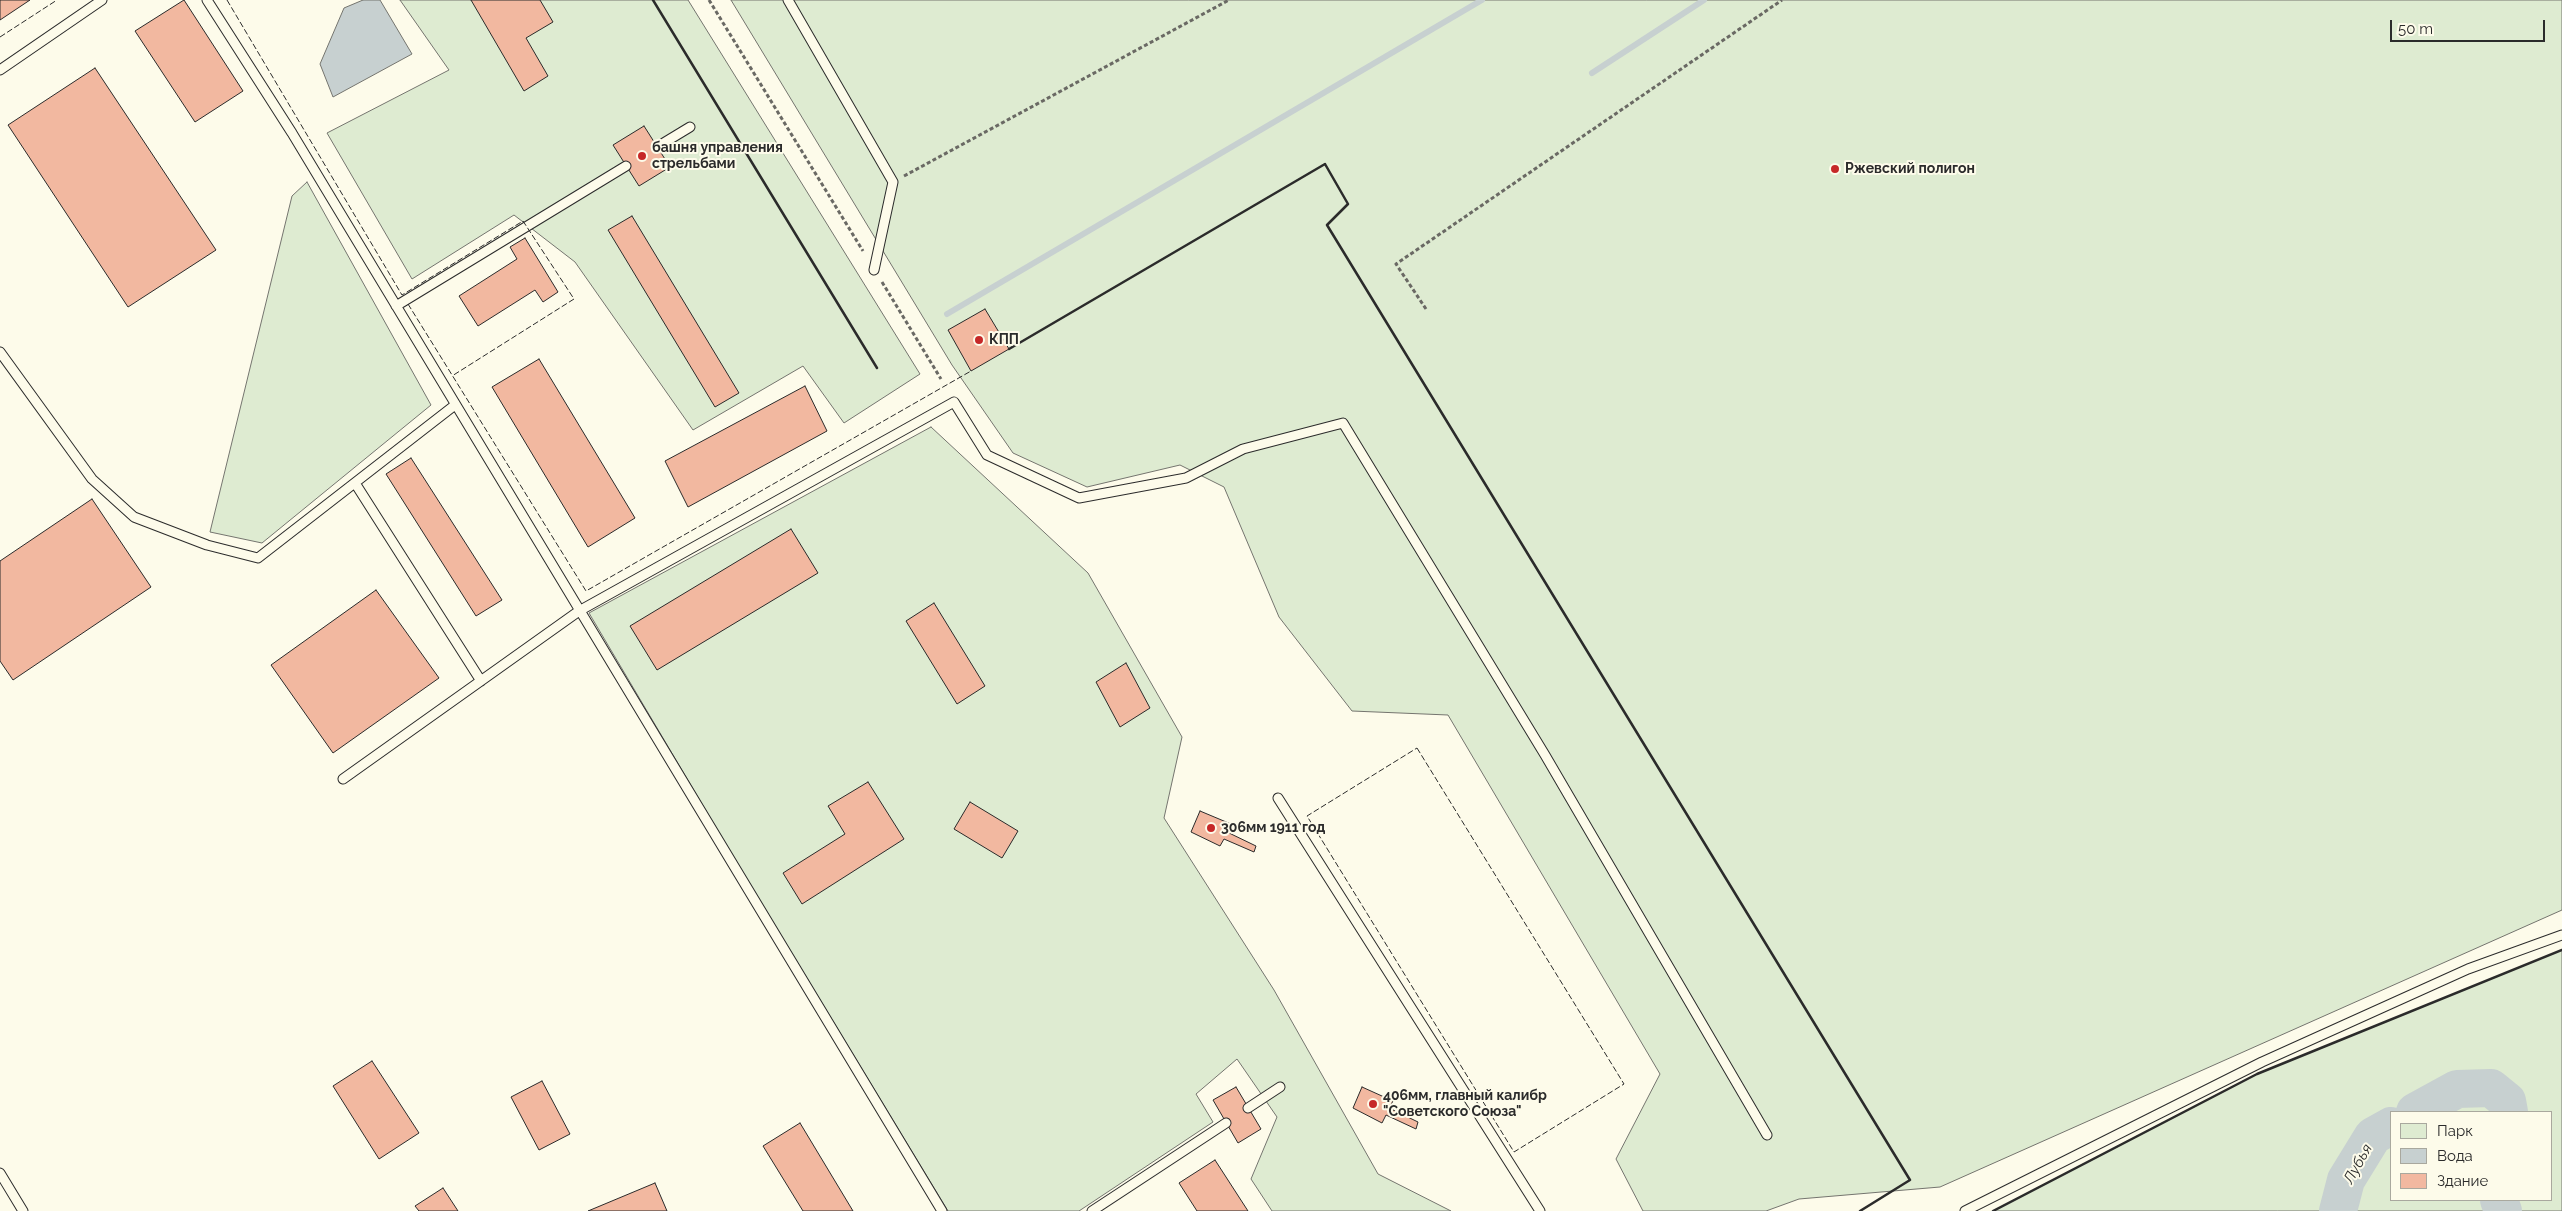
<!DOCTYPE html>
<html>
<head>
<meta charset="utf-8">
<style>
  body { margin:0 }
  #map { position:relative; width:2562px; height:1211px; overflow:hidden; background:#fdfbea; font-family:Raleway,sans-serif }
  canvas { display:block }
  .legend { position:absolute; left:2390px; top:1111px; width:162px; height:90px; box-sizing:border-box; background:#fdfbea; border:1px solid #a9a89e; margin:0; padding:6px 9px; list-style:none; font-size:15px; color:#2b2b2b }
  .legend li { display:flex; align-items:center; gap:10px; height:25px }
  .legend b { width:25px; border:1px solid #a9a89e }
  .scale { position:absolute; left:2390px; top:20px; width:155px; height:22px; box-sizing:border-box; border:2px solid #2b2b2b; border-top:0; padding-left:6px; font-size:15px; line-height:18px; white-space:nowrap; color:#2b2b2b; -webkit-text-stroke:4px #fdfbea; paint-order:stroke }
</style>
</head>
<body>
<div id="map">
<canvas width="2562" height="1211"></canvas>
<ul class="legend">
<li><b style="height:14px;background:#deebd1"></b>Парк</li>
<li><b style="height:14px;background:#c7d0d0"></b>Вода</li>
<li><b style="height:14px;background:#f2b8a0"></b>Здание</li>
</ul>
<div class="scale">50 m</div>
</div>
<script>
const ctx = document.querySelector('canvas').getContext('2d');
ctx.lineJoin = 'round';
function paint(path, color) { ctx.fillStyle = color; ctx.fill(path, 'evenodd'); }
const toPath = rows => new Path2D(rows.map(r => 'M' + r).join(''));
function trace(path, color, width, dash) { ctx.strokeStyle = color; ctx.lineWidth = width; ctx.lineCap = dash ? 'butt' : 'round'; ctx.setLineDash(dash || []); ctx.stroke(path); }
function label(font, color, halo, rows, align = 'center') {
  ctx.font = font + ' Raleway,sans-serif'; ctx.lineWidth = 4; ctx.setLineDash([]); ctx.textBaseline = 'middle'; ctx.strokeStyle = halo; ctx.fillStyle = color; for (const [text, x, y, turn = 0] of rows) {
    ctx.save(); ctx.translate(x, y); ctx.rotate((+turn || 0) * Math.PI / 180); ctx.textAlign = isNaN(turn) ? turn : align; if (halo) ctx.strokeText(text, 0, 0); ctx.fillText(text, 0, 0); ctx.restore();
  }
}
const green = toPath([
  [400,0,688,0,920,374,844,423,803,366,693,430,575,262,514,215,412,279,327,133,449,70,400,0],
  [731,0,2562,0,2562,910,1940,1187,1799,1199,1766,1211,1643,1211,1616,1159,1660,1074,1448,715,1352,711,1279,617,1224,487,1180,465,1087,487,1013,453,952,365,731,0],
  [307,182,431,405,262,543,210,532,292,196,307,182],
  [931,427,1088,573,1182,737,1164,818,1274,990,1378,1174,1451,1211,1272,1211,1251,1179,1277,1117,1237,1059,1196,1094,1213,1122,1079,1211,948,1211,728,848,589,613,931,427],
  [2562,950,2562,1211,1993,1211,2257,1074,2562,950],
  [2391,1112,2551,1112,2551,1200,2391,1200,2391,1112]
]);
const water = toPath([
  [363,0,380,0,412,54,333,97,320,64,344,8,363,0]
]);
const stream = toPath([
  [1592,73,1704,0],
  [947,314,1482,0]
]);
const river = toPath([
  [2415,1112,2457,1089,2491,1088,2507,1101,2509,1112],
  [2499,1200,2503,1211],
  [2338,1211,2346,1180,2373,1136,2391,1126]
]);
const building = toPath([
  [0,0,30,0,0,20,0,0],
  [184,0,243,91,195,122,135,31,184,0],
  [471,0,540,0,553,22,526,38,548,76,524,91,471,0],
  [95,68,216,250,128,307,8,125,95,68],
  [644,126,670,167,639,186,613,145,644,126],
  [632,216,739,393,715,407,608,230,632,216],
  [525,238,558,292,543,302,535,290,478,326,459,296,517,259,510,247,525,238],
  [985,309,1009,349,971,371,948,330,985,309],
  [539,359,635,518,588,547,492,387,539,359],
  [805,386,827,431,688,507,665,461,805,386],
  [411,458,502,600,476,616,386,474,411,458],
  [92,499,151,587,13,680,0,661,0,561,92,499],
  [791,529,818,573,657,670,630,626,791,529],
  [376,590,439,678,333,753,271,665,376,590],
  [934,603,985,686,957,704,906,621,934,603],
  [1126,663,1150,708,1120,727,1096,682,1126,663],
  [868,782,904,839,802,904,783,873,845,834,828,806,868,782],
  [970,802,1018,831,1002,858,954,829,970,802],
  [1200,811,1231,824,1227,832,1256,846,1254,852,1224,839,1220,846,1191,832,1200,811],
  [372,1061,419,1133,379,1159,333,1086,372,1061],
  [542,1081,570,1134,539,1150,511,1097,542,1081],
  [1236,1087,1261,1129,1238,1143,1213,1100,1236,1087],
  [1362,1087,1393,1101,1389,1108,1418,1122,1416,1129,1386,1115,1382,1123,1353,1108,1362,1087],
  [800,1123,853,1211,803,1211,763,1146,800,1123],
  [1215,1160,1248,1211,1197,1211,1179,1183,1215,1160],
  [655,1183,667,1211,588,1211,655,1183],
  [443,1188,458,1211,419,1211,415,1206,443,1188]
]);
const path = toPath([
  [709,0,863,251],
  [904,176,1229,0],
  [882,282,941,379],
  [1426,309,1396,264,1782,0]
]);
const service = toPath([
  [207,0,292,133,942,1211],
  [788,0,893,182,874,270],
  [0,70,102,0],
  [657,147,690,127],
  [396,306,626,166],
  [0,352,92,479,134,517,207,545,258,558,455,405],
  [355,483,481,681],
  [343,779,579,611,954,402,987,455,1079,498,1186,478,1243,449,1343,423,1545,755,1767,1135],
  [1278,798,1540,1211],
  [1248,1108,1280,1087],
  [0,1173,23,1211],
  [1092,1211,1226,1123],
  [1965,1211,2262,1062,2468,969,2562,935]
]);
const fence = toPath([
  [227,0,402,295,523,221,574,299,452,376],
  [0,37,57,0],
  [408,304,586,591,971,371],
  [1417,748,1624,1084,1514,1152,1307,816,1417,748]
]);
const wall = toPath([
  [653,0,877,368],
  [1009,349,1325,164,1348,204,1327,225,1910,1180,1860,1211],
  [1993,1211,2257,1074,2562,950]
]);
const markers = [
  [642,156,5,"#c62828"],
  [1835,169,5,"#c62828"],
  [979,340,5,"#c62828"],
  [1211,828,5,"#c62828"],
  [1373,1104,5,"#c62828"]
];
const poiNames = [
  ["башня управления",652,148],
  ["стрельбами",652,164],
  ["Ржевский полигон",1845,169],
  ["КПП",989,340],
  ["306мм 1911 год",1221,828],
  ["406мм, главный калибр",1383,1096],
  ["\"Советского Союза\"",1383,1112]
];
const waterNames = [
  ["Лубья",2358,1164,-61]
];
paint(green, '#deebd1');
trace(green, '#74746e', 1);
paint(water, '#c7d0d0');
trace(water, '#74746e', 1);
trace(stream, '#c7d0d0', 6);
trace(river, '#c7d0d0', 38);
paint(building, '#f2b8a0');
trace(building, '#2b2b2b', 1);
trace(service, '#2b2b2b', 11);
trace(path, '#6a6964', 3, [4, 2.5]);
trace(service, '#fdfbea', 9);
trace(fence, '#2b2b2b', 1, [6, 2.5]);
trace(wall, '#2b2b2b', 2.5);
for (const [x, y, r, color] of markers) { const dot = new Path2D(); dot.arc(x, y, r, 0, 2 * Math.PI); ctx.fillStyle = color; ctx.fill(dot); trace(dot, '#fdfbea', 2); }
label('bold 14px', '#2b2b2b', '#fdfbea', poiNames, 'left');
label('italic 15px', '#2b2b2b', '#fdfbea', waterNames);
</script>
</body>
</html>
